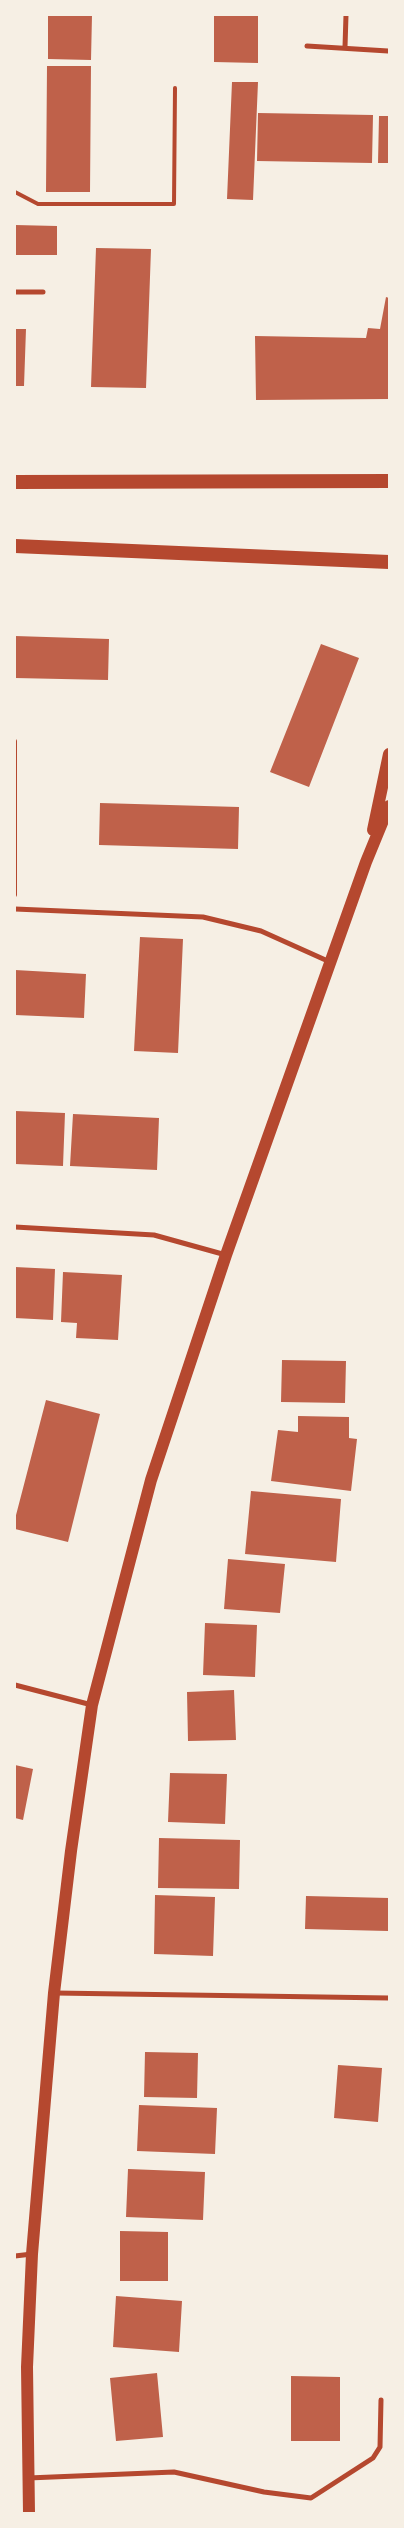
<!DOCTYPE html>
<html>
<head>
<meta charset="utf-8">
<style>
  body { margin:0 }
  #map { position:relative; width:404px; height:2528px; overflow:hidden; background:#f6efe4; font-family:"Space Grotesk",sans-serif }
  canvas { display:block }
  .frame { position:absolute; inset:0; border:16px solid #f6efe4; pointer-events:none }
</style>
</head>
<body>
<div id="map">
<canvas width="404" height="2528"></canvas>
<div class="frame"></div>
</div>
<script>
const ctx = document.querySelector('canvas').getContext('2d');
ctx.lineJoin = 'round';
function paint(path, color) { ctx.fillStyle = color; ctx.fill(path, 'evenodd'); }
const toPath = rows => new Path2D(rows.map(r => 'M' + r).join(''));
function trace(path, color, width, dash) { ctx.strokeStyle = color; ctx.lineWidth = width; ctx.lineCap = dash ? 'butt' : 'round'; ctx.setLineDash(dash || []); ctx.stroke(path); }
const building = toPath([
  [48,15,92,15,91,60,48,59],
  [214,15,258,15,258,63,214,62],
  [47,66,91,66,90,192,46,192],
  [232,82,258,82,253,200,227,199],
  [258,113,373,115,372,163,257,161],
  [379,116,389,116,389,163,378,163],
  [15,225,57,226,57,255,15,255],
  [96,248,151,249,146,388,91,387],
  [386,297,389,298,389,399,256,400,255,336,366,338,368,328,380,329],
  [15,329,26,329,24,386,15,386],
  [15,636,109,639,108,680,15,678],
  [321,644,359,658,309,787,270,772],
  [100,803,239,807,238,849,99,845],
  [140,937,183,939,178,1053,134,1051],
  [15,970,86,974,84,1018,15,1015],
  [15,1111,65,1113,63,1166,15,1164],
  [73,1114,159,1118,157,1170,70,1166],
  [15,1267,55,1269,53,1320,15,1318],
  [63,1272,122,1275,118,1340,76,1338,77,1323,61,1322],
  [282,1360,346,1361,345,1403,281,1402],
  [46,1400,100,1414,68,1542,15,1529,15,1519],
  [298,1416,349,1417,349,1438,357,1439,351,1491,271,1481,278,1430,298,1432],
  [251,1491,341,1499,336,1562,245,1554],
  [228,1559,285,1564,280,1613,224,1609],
  [205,1623,257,1625,255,1677,203,1675],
  [234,1690,236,1740,188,1741,187,1692],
  [15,1765,33,1769,23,1820,15,1818],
  [170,1773,227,1774,225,1824,168,1822],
  [159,1838,240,1840,239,1889,158,1888],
  [155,1895,215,1897,213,1956,154,1954],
  [306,1896,389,1898,388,1931,305,1929],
  [145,2052,198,2053,197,2098,144,2097],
  [338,2065,382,2068,378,2122,334,2118],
  [139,2105,217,2108,215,2154,137,2151],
  [128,2169,205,2172,203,2220,126,2217],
  [120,2231,168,2232,168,2281,120,2281],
  [116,2296,182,2301,179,2352,113,2347],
  [157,2373,163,2437,116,2441,110,2378],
  [291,2376,340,2377,340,2441,291,2441]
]);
const service = toPath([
  [15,192,38,204,174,204,175,88],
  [15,895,15,741]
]);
const minor = toPath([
  [307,46,388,51],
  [345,47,346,15],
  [15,292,43,292],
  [15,909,203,917,261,931,330,962],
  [15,1227,154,1235,226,1255],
  [15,1685,92,1705],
  [55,1993,389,1998],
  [15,2256,32,2254],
  [28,2478,174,2472,264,2492,311,2498,373,2458,380,2447,381,2400]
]);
const primary = toPath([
  [373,830,389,754],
  [29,2513,27,2367,32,2254,54,1993,71,1851,92,1705,151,1480,226,1255,366,862,389,806]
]);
const trunk = toPath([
  [15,482,389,481],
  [15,546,389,562]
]);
paint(building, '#bf614a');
trace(service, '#b5482f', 4);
trace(minor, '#b5482f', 5);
trace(primary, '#b5482f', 12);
trace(trunk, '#b5482f', 14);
</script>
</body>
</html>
